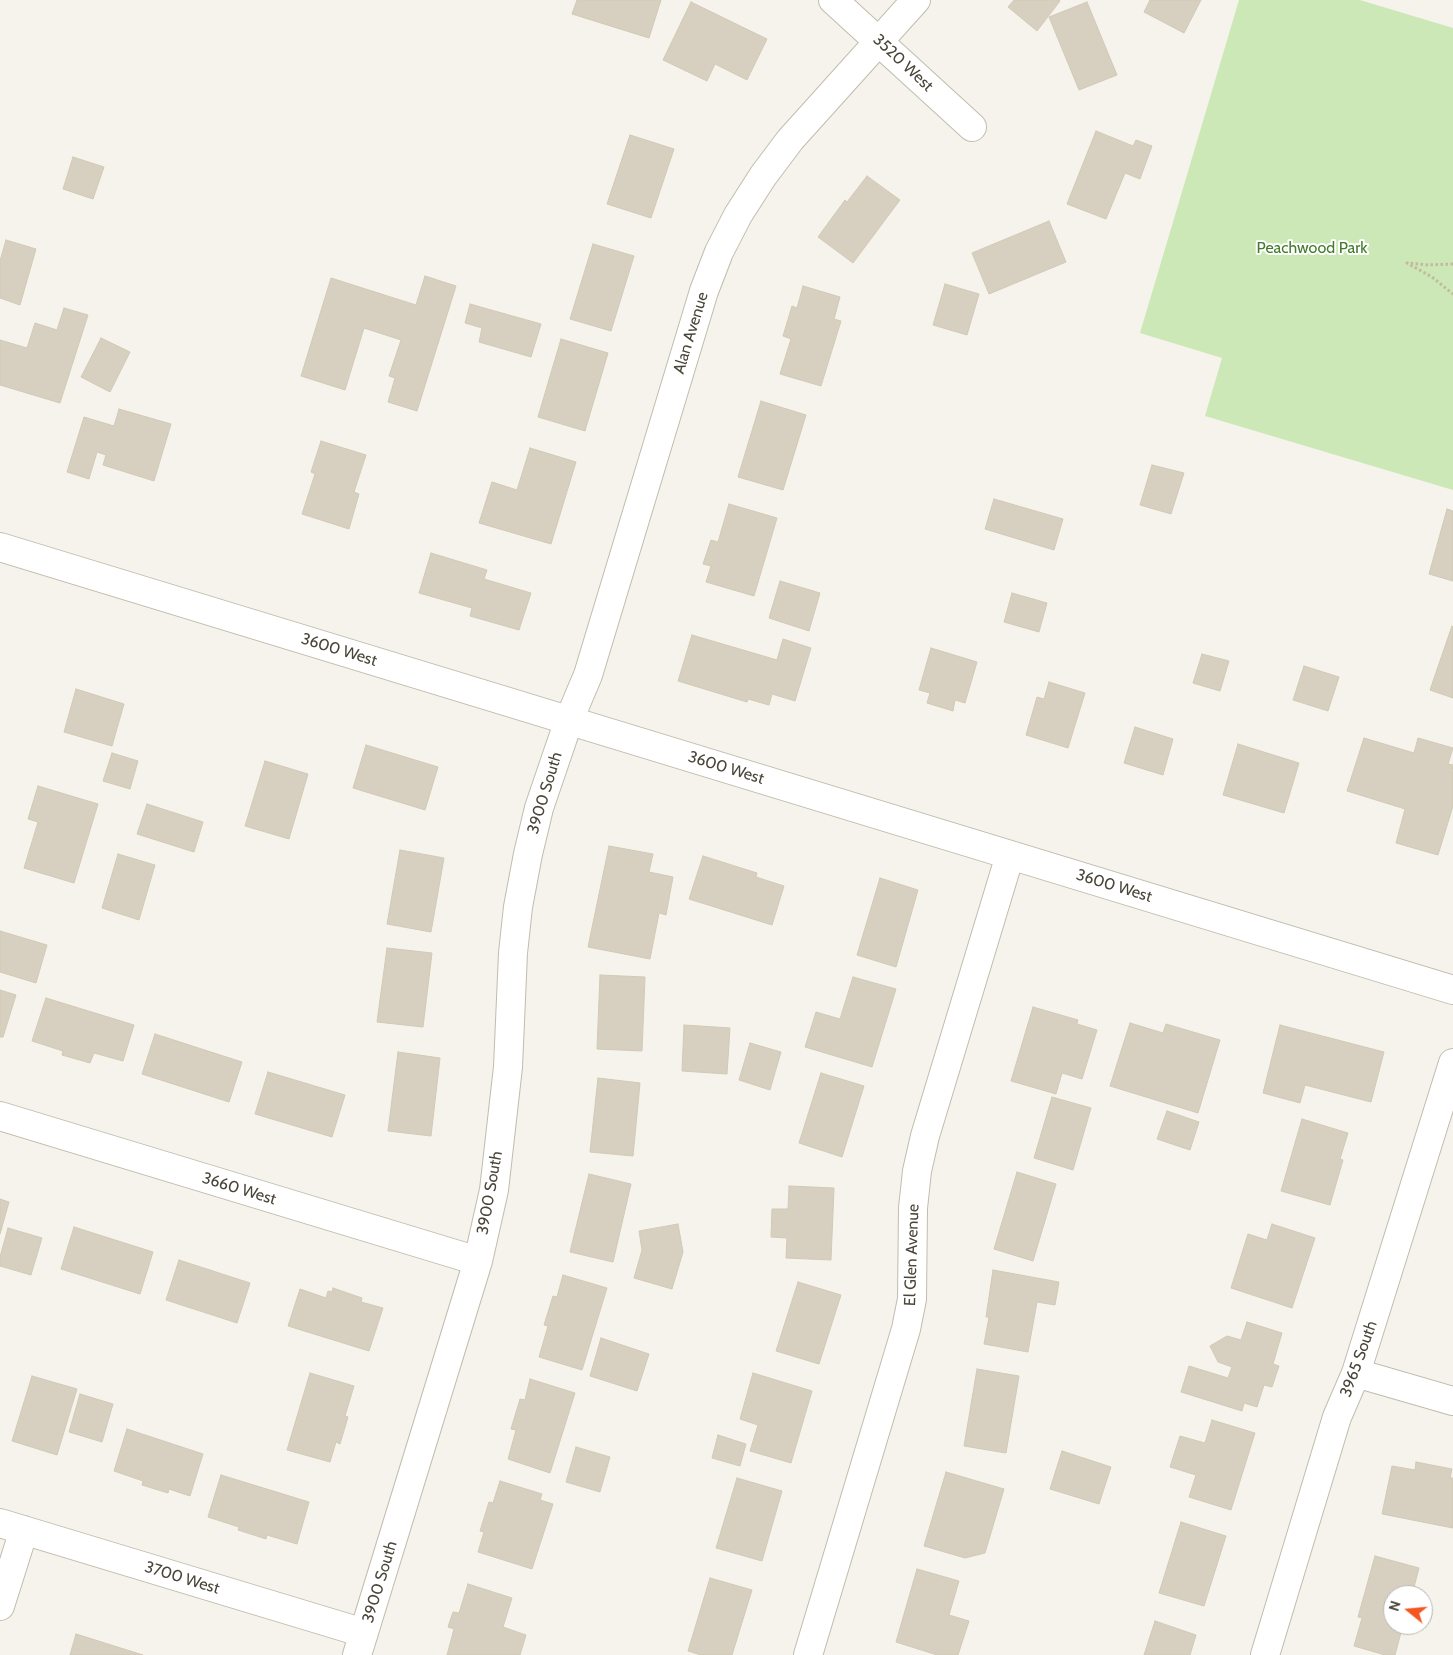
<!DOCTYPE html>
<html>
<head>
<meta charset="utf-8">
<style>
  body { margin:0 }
  #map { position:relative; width:1453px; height:1655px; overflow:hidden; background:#f5f3eb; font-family:Cabin,sans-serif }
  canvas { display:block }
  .north { position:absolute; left:1383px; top:1585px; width:50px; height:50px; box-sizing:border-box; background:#fff; border:1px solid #b6b5b0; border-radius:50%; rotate:287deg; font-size:14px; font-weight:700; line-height:20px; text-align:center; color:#494539 }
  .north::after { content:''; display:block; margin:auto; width:18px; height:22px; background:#f35724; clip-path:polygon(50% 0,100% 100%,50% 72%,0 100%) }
</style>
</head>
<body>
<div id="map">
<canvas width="1453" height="1655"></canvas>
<div class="north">N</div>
</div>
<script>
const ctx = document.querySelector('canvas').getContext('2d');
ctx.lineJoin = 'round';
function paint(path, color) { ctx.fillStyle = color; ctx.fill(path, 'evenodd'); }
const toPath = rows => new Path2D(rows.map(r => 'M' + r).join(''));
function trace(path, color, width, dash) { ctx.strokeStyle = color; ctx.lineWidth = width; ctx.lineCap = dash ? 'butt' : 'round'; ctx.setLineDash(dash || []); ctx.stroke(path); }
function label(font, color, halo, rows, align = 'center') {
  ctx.font = font + ' Cabin,sans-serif'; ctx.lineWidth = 4; ctx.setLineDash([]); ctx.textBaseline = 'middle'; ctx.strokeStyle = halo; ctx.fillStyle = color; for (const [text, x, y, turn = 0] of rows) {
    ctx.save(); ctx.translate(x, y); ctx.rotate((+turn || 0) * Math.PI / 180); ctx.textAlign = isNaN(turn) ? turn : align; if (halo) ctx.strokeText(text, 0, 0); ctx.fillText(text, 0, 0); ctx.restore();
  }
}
const green = toPath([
  [1239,0,1360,0,1453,28,1453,490,1205,416,1222,358,1140,333]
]);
const building = toPath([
  [577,0,661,0,649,38,572,14,577,0],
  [1014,0,1059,0,1060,1,1037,31,1008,7,1014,0],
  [1150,0,1201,0,1184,33,1144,12,1150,0],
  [691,2,767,39,747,80,715,64,707,81,663,60,691,2],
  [1087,2,1117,75,1079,90,1049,17,1087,2],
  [1096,131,1133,146,1136,140,1152,146,1140,179,1125,173,1106,219,1067,204,1096,131],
  [630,135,674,149,651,218,607,204,630,135],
  [73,157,104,167,93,199,63,189,73,157],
  [867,176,900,200,853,263,818,237,845,200,847,202,867,176],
  [1049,221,1066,262,989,294,972,253,1049,221],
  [6,240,36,249,20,305,0,298,0,261,6,240],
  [593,244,634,256,611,331,570,319,593,244],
  [425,276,456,286,417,411,388,402,395,378,389,376,401,340,364,328,345,390,301,376,331,278,416,305,425,276],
  [945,284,979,294,967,335,933,325,945,284],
  [803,286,840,297,834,319,841,321,821,386,780,374,791,339,783,336,792,306,797,308,803,286],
  [470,304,541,324,531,357,479,342,482,328,465,323,470,304],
  [64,308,88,315,60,403,0,385,0,340,27,348,35,323,57,330,64,308],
  [101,338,130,352,110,392,81,377,101,338],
  [561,339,608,353,585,431,538,417,561,339],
  [761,401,806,415,783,490,738,477,761,401],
  [119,409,171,424,154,481,103,465,106,455,97,452,89,479,67,472,84,417,114,426,119,409],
  [321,441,366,455,354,492,359,494,349,529,302,514,315,474,311,472,321,441],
  [530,448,576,462,551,544,479,523,492,482,517,490,530,448],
  [1152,465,1184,473,1171,514,1140,505,1152,465],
  [994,499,1063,519,1054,550,985,529,994,499],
  [729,504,777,518,754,596,706,582,711,566,703,564,711,540,718,542,729,504],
  [1447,509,1453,511,1453,581,1429,574,1447,509],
  [431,553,487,570,484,579,531,593,519,630,470,616,472,608,419,593,431,553],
  [780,581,820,593,809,631,769,618,780,581],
  [1012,593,1047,603,1039,632,1004,622,1012,593],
  [1452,626,1453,627,1453,698,1430,690,1452,626],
  [692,635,777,660,783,639,811,648,795,701,772,694,769,705,748,699,747,702,678,681,692,635],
  [931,648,977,662,965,703,955,700,953,711,927,703,930,693,919,690,931,648],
  [1202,654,1229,661,1220,691,1193,683,1202,654],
  [1304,666,1339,677,1328,711,1293,700,1304,666],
  [1049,682,1085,693,1068,748,1026,735,1037,697,1044,699,1049,682],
  [76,689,124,704,112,746,64,732,76,689],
  [1135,727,1173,739,1163,775,1124,763,1135,727],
  [1364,738,1414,753,1418,738,1453,748,1448,764,1453,765,1452,772,1453,772,1453,806,1438,855,1396,843,1405,809,1347,791,1364,738],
  [1238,744,1299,763,1284,813,1223,795,1238,744],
  [366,745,438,767,425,810,353,788,366,745],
  [112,753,138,761,130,789,103,781,112,753],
  [265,761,308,774,289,839,245,826,265,761],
  [38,786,98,804,74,883,24,868,38,822,28,819,38,786],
  [147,804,203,822,194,852,137,834,147,804],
  [609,846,653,854,649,872,673,877,666,915,659,913,650,959,588,947,609,846],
  [400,850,444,858,431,932,387,924,400,850],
  [118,854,155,865,139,920,102,908,118,854],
  [703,856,757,873,756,877,784,886,772,925,689,899,703,856],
  [880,878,918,890,896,967,857,955,880,878],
  [0,931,47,945,36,983,0,972,0,931],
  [387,948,432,953,423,1027,377,1022,387,948],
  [600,975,645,977,642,1051,597,1049,600,975],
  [853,977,896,989,872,1067,805,1047,816,1012,840,1019,853,977],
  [0,990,16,995,3,1037,0,1037,0,990],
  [46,998,134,1025,123,1061,94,1053,90,1063,62,1055,63,1051,32,1041,46,998],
  [1033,1007,1078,1020,1077,1024,1097,1030,1082,1079,1062,1073,1056,1094,1011,1081,1033,1007],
  [1130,1023,1163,1033,1166,1024,1220,1040,1198,1113,1110,1086,1130,1023],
  [684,1025,730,1028,727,1074,682,1071,684,1025],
  [1280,1025,1384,1052,1371,1102,1305,1085,1300,1103,1263,1093,1280,1025],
  [155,1034,242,1062,229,1102,142,1074,155,1034],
  [750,1043,781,1052,770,1090,739,1080,750,1043],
  [398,1052,440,1058,431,1136,388,1131,398,1052],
  [268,1072,345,1095,332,1137,255,1114,268,1072],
  [821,1073,864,1086,842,1157,799,1143,821,1073],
  [598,1078,640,1083,633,1156,590,1152,598,1078],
  [1052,1097,1091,1108,1073,1170,1034,1158,1052,1097],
  [1167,1111,1199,1122,1190,1150,1157,1139,1167,1111],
  [1302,1119,1348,1133,1340,1159,1343,1160,1330,1205,1281,1191,1302,1119],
  [1017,1172,1056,1184,1033,1261,994,1249,1017,1172],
  [589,1174,631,1184,613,1262,570,1252,589,1174],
  [789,1186,834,1188,831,1260,786,1258,787,1238,771,1237,772,1209,788,1209,789,1186],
  [0,1199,9,1202,0,1234,0,1199],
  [678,1224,683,1252,672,1289,634,1278,642,1250,639,1231,678,1224],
  [1272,1224,1315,1238,1292,1308,1231,1288,1248,1234,1267,1240,1272,1224],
  [74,1227,153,1252,140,1294,61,1269,74,1227],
  [8,1228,42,1238,31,1275,0,1266,0,1257,8,1228],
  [179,1260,250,1283,237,1323,166,1300,179,1260],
  [993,1270,1059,1282,1055,1305,1037,1302,1028,1352,984,1344,989,1317,986,1317,993,1270],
  [563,1275,607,1288,582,1370,539,1357,548,1326,544,1325,553,1296,557,1297,563,1275],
  [798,1282,841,1295,819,1364,776,1351,798,1282],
  [333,1288,362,1298,361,1302,383,1308,369,1351,288,1326,300,1289,326,1298,328,1291,332,1292,333,1288],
  [1247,1322,1282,1333,1273,1364,1279,1366,1272,1387,1264,1385,1257,1407,1244,1403,1242,1411,1181,1392,1189,1366,1228,1378,1232,1367,1218,1362,1210,1346,1227,1336,1241,1340,1247,1322],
  [601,1338,649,1354,637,1391,590,1376,601,1338],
  [977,1369,1019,1376,1006,1453,964,1446,977,1369],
  [310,1373,354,1386,345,1416,348,1417,340,1444,336,1442,330,1462,287,1450,310,1373],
  [753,1373,812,1391,791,1463,750,1451,758,1425,740,1419,753,1373],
  [32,1376,77,1389,57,1455,12,1441,32,1376],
  [530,1379,575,1393,550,1473,508,1459,516,1430,511,1429,520,1399,525,1400,530,1379],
  [80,1394,113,1404,102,1442,69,1432,80,1394],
  [1212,1420,1255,1433,1231,1510,1189,1497,1196,1475,1170,1467,1180,1436,1205,1443,1212,1420],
  [127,1429,203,1454,190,1496,169,1489,168,1493,142,1485,143,1481,114,1471,127,1429],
  [718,1435,746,1444,740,1466,712,1458,718,1435],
  [576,1447,610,1457,600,1492,566,1482,576,1447],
  [1062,1451,1111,1467,1099,1504,1050,1489,1062,1451],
  [1416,1462,1452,1469,1450,1478,1453,1478,1453,1528,1382,1514,1392,1466,1415,1470,1416,1462],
  [946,1472,1004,1489,985,1553,965,1558,924,1546,946,1472],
  [221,1475,309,1502,297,1544,267,1535,266,1539,238,1530,239,1527,208,1517,221,1475],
  [737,1478,782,1491,762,1561,716,1548,737,1478],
  [500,1481,542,1494,540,1500,553,1504,532,1569,478,1552,484,1532,480,1531,489,1502,493,1503,500,1481],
  [1181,1522,1226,1536,1204,1606,1159,1593,1181,1522],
  [1375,1556,1419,1568,1412,1595,1393,1595,1393,1625,1403,1625,1395,1655,1385,1655,1354,1646,1362,1618,1358,1617,1375,1556],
  [917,1569,959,1581,949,1615,969,1621,958,1655,937,1655,896,1642,917,1569],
  [710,1578,752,1590,732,1655,701,1655,688,1651,710,1578],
  [468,1584,512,1598,503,1627,526,1635,520,1655,447,1655,454,1629,448,1627,453,1612,459,1613,468,1584],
  [1155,1621,1196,1635,1190,1655,1144,1655,1155,1621],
  [76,1634,143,1655,70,1655,76,1634]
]);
const path = toPath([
  [1453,264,1427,265,1407,263,1432,277,1453,294]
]);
const minor = toPath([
  [833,0,972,127],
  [0,547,1453,990],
  [0,1116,478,1261],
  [1356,1373,1453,1401],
  [0,1523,364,1633],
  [0,1606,24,1530],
  [357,1655,478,1261,494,1190,508,1067,513,953,518,907,528,854,539,808,569,720,588,675,704,291,719,252,738,215,763,176,790,140,916,0],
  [808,1655,906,1329,912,1299,913,1208,917,1171,925,1136,1010,855],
  [1265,1655,1337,1417,1356,1373,1453,1063]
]);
const streetNames = [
  ["3520 West",903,63,43],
  ["Alan Avenue",691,333,-73],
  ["3600 West",339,650,17],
  ["3600 West",726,768,17],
  ["3900 South",545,793,-73],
  ["3600 West",1114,886,17],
  ["3660 West",239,1189,17],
  ["3900 South",490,1193,-80],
  ["El Glen Avenue",912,1255,-88],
  ["3965 South",1359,1359,-70],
  ["3700 West",182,1578,17],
  ["3900 South",380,1582,-73]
];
const parkNames = [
  ["Peachwood Park",1312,248]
];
paint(green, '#cce8b6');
paint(building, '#d7d0c1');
trace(building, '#d1c9b4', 1);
trace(minor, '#c1bcae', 30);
trace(path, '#c2b99f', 3, [2.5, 2.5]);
trace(minor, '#fff', 28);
label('16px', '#494539', '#fff', streetNames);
label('16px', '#437b2d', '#fff', parkNames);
</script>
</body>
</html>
